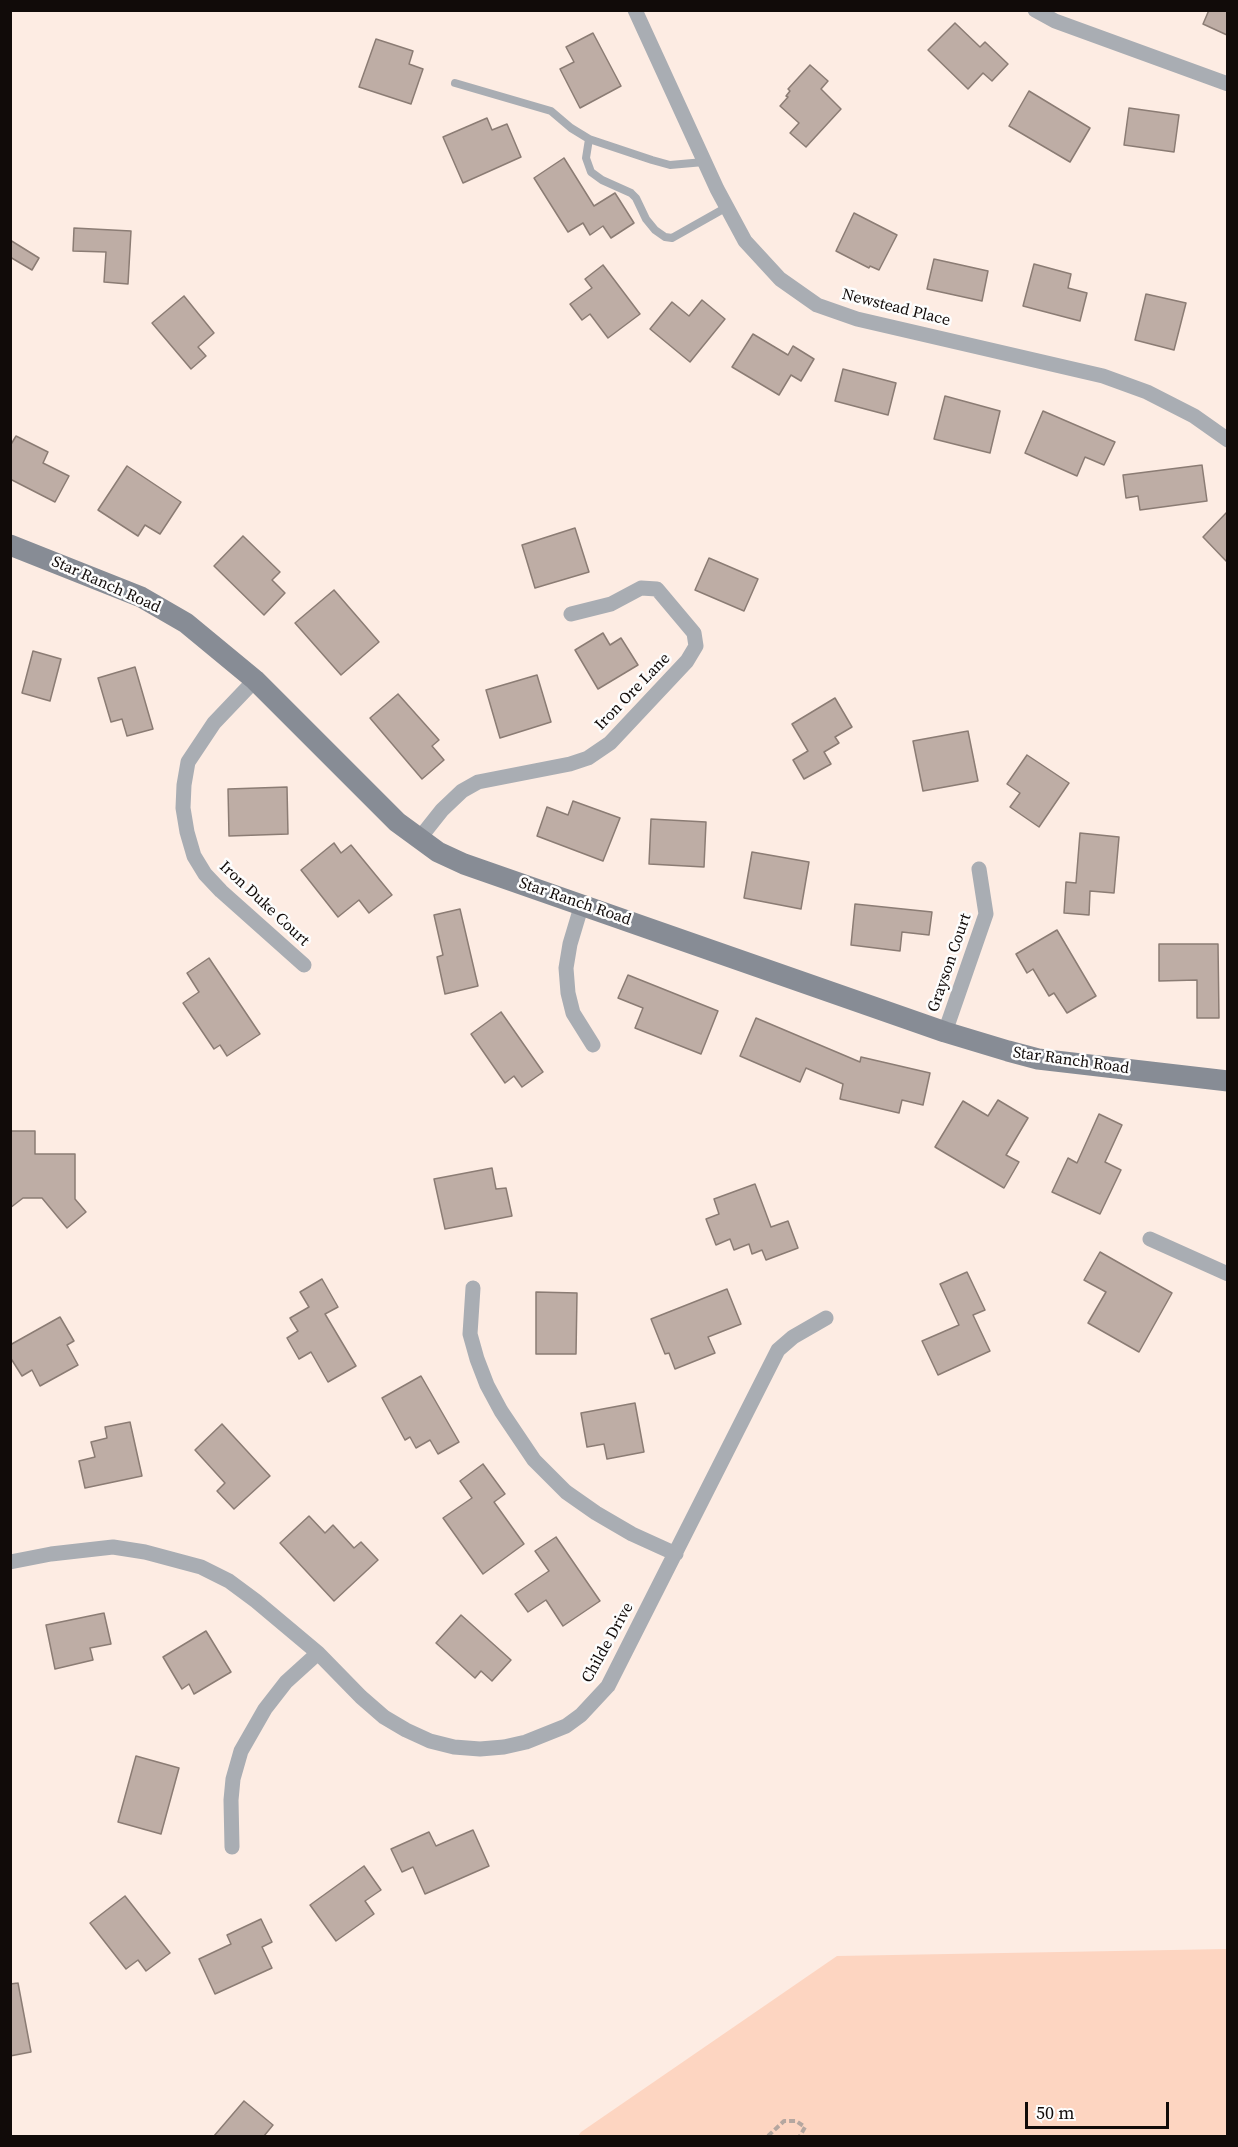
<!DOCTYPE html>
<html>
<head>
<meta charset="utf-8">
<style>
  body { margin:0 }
  #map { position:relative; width:1238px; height:2147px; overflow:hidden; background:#fdece3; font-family:"Source Serif 4",serif }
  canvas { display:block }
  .frame { position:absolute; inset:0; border:12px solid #110b09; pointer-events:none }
  .scale { position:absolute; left:1025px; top:2102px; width:144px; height:27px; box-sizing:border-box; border:3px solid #110b09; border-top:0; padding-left:8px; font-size:18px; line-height:21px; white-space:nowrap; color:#110b09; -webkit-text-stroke:4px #fdfdfd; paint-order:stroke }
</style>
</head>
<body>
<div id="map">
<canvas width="1238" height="2147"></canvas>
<div class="frame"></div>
<div class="scale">50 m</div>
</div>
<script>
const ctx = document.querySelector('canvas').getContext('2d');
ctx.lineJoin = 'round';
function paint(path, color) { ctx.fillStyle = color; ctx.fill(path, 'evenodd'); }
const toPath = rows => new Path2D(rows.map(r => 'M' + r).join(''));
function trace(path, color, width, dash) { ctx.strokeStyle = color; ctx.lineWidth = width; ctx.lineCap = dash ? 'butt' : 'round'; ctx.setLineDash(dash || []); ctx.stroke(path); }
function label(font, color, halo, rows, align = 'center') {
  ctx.font = font + ' "Source Serif 4",serif'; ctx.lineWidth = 5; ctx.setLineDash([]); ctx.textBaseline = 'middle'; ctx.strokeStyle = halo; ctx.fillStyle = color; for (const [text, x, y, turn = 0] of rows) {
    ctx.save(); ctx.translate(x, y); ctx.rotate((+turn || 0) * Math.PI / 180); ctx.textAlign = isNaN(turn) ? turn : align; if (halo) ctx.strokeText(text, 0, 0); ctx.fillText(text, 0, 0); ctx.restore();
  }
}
const green = toPath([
  [1227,1949,1227,2136,578,2136,581,2132,837,1956]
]);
const building = toPath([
  [1209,10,1227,10,1227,35,1203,24,1209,10],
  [955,23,980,47,985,42,1008,64,992,81,983,73,968,89,928,50,955,23],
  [593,33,621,86,580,108,560,69,574,62,566,47,593,33],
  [376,39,413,51,409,64,423,69,411,104,359,87,376,39],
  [810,65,828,81,821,89,841,109,806,147,790,133,799,123,780,106,788,97,786,96,790,91,788,89,810,65],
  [1029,91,1090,128,1070,162,1009,126,1029,91],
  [1129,108,1179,115,1174,152,1124,145,1129,108],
  [487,118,492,130,507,124,521,157,463,183,443,137,487,118],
  [564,158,594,206,615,193,634,223,611,238,603,226,590,235,583,223,568,232,534,178,564,158],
  [854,213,897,235,879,270,870,266,869,268,836,251,854,213],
  [74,228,131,231,128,284,104,282,106,252,73,251,74,228],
  [10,240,39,258,32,270,10,257,10,240],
  [934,259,988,271,982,301,927,289,934,259],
  [1034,264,1071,274,1068,288,1087,293,1080,321,1023,306,1034,264],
  [603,265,640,314,608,338,590,314,582,320,570,304,592,288,585,279,603,265],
  [1146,294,1186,303,1174,350,1135,340,1146,294],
  [184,296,214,333,198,347,206,356,191,369,152,323,184,296],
  [702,300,725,319,690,362,650,329,672,302,689,316,702,300],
  [753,334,788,355,793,346,814,359,801,381,791,375,779,395,732,367,753,334],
  [843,369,896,383,888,415,835,401,843,369],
  [945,396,1000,411,990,453,934,439,945,396],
  [1043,411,1115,442,1104,465,1085,457,1077,476,1025,453,1043,411],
  [16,436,48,452,43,463,69,476,55,502,10,479,10,446,16,436],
  [1202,465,1207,501,1140,510,1138,496,1126,498,1123,475,1202,465],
  [127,466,181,502,160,534,145,525,138,536,98,510,127,466],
  [1227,512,1227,562,1203,537,1227,512],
  [575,528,589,572,535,588,522,545,575,528],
  [243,536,280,572,272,580,285,593,264,615,214,566,243,536],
  [709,558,758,579,744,611,695,590,709,558],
  [334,590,379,642,341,675,295,623,334,590],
  [603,633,610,645,621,638,638,665,598,689,575,650,603,633],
  [33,651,61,659,50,701,22,693,33,651],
  [135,667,153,729,127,736,122,719,111,722,98,678,135,667],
  [537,675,551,722,500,738,486,690,537,675],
  [398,694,439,740,432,746,444,760,422,779,370,718,398,694],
  [835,698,852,727,835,737,839,743,824,752,831,764,804,779,793,760,808,751,792,724,835,698],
  [968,731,978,781,923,791,913,741,968,731],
  [1027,755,1069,783,1039,827,1010,807,1020,793,1007,784,1027,755],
  [287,787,288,834,229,836,228,789,287,787],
  [573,801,620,818,603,861,537,836,547,807,568,815,573,801],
  [651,819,706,822,704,867,649,864,651,819],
  [1080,833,1119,837,1114,893,1090,891,1089,915,1064,913,1066,882,1076,883,1080,833],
  [334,843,341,853,351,845,392,895,369,913,359,900,338,917,301,870,334,843],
  [752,852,809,862,801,909,744,898,752,852],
  [855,904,932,912,929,935,902,932,900,951,851,945,855,904],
  [460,909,478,986,445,994,437,957,443,955,434,915,460,909],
  [1057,930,1096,996,1067,1013,1054,993,1049,996,1033,969,1027,973,1016,954,1057,930],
  [1159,944,1218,944,1219,1018,1197,1018,1197,980,1159,981,1159,944],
  [209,958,260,1034,227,1056,220,1045,214,1049,183,1003,199,992,187,973,209,958],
  [628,975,718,1011,701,1054,635,1028,643,1008,618,998,628,975],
  [501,1012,543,1072,522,1087,514,1076,505,1083,471,1034,501,1012],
  [756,1018,860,1062,861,1057,930,1073,923,1105,902,1100,899,1113,840,1099,843,1084,806,1068,800,1082,740,1056,756,1018],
  [998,1100,1028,1118,1006,1155,1019,1162,1004,1188,935,1147,963,1101,988,1116,998,1100],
  [1099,1114,1122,1125,1105,1162,1121,1170,1100,1214,1052,1192,1068,1158,1077,1163,1099,1114],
  [10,1131,35,1131,35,1154,75,1154,75,1199,86,1212,67,1228,42,1198,23,1198,10,1208,10,1131],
  [492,1168,496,1189,506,1188,512,1216,445,1229,434,1179,492,1168],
  [755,1184,771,1227,788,1221,798,1248,766,1260,762,1250,752,1254,749,1244,734,1250,730,1239,716,1245,706,1219,719,1214,714,1199,755,1184],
  [1100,1252,1172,1293,1139,1352,1088,1323,1106,1292,1084,1280,1100,1252],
  [967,1272,985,1310,973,1315,990,1351,938,1375,922,1341,959,1325,940,1284,967,1272],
  [322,1279,338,1307,325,1314,356,1366,328,1382,311,1352,299,1359,287,1338,298,1331,290,1318,309,1307,300,1292,322,1279],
  [727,1289,741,1324,708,1337,715,1353,675,1369,669,1353,665,1354,651,1319,727,1289],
  [536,1292,577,1293,576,1354,536,1354,536,1292],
  [60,1317,74,1341,67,1345,78,1365,40,1386,32,1370,22,1376,10,1357,10,1345,60,1317],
  [421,1376,459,1442,438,1454,430,1440,416,1448,410,1437,405,1440,382,1398,421,1376],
  [635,1403,644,1452,607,1459,604,1444,587,1447,581,1413,635,1403],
  [130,1422,142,1476,85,1488,79,1461,95,1457,91,1442,107,1438,105,1427,130,1422],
  [222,1424,270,1476,234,1509,217,1491,225,1483,195,1450,222,1424],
  [483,1464,505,1494,494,1502,524,1544,483,1574,443,1518,472,1498,460,1481,483,1464],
  [309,1516,325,1533,333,1525,354,1548,361,1542,378,1560,334,1601,280,1543,309,1516],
  [556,1537,600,1601,563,1626,546,1600,528,1612,515,1594,549,1571,535,1551,556,1537],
  [104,1613,111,1644,90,1648,93,1660,55,1669,46,1625,104,1613],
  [461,1615,511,1660,492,1681,481,1671,475,1678,436,1643,461,1615],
  [206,1631,231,1672,194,1694,189,1684,182,1689,163,1657,206,1631],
  [136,1756,179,1768,161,1834,118,1822,136,1756],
  [473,1830,489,1866,425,1894,413,1867,402,1872,391,1849,429,1832,436,1846,473,1830],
  [364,1866,381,1890,365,1901,374,1914,336,1941,310,1905,364,1866],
  [125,1896,170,1953,146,1971,138,1960,126,1969,90,1923,125,1896],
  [261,1919,272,1942,262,1947,272,1968,215,1994,199,1959,231,1944,227,1935,261,1919],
  [18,1983,31,2052,10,2056,10,1984,18,1983],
  [244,2101,273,2125,264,2136,214,2136,244,2101]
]);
const path = toPath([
  [768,2136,784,2121,796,2121,805,2127,800,2136]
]);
const lane = toPath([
  [455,83,551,111,571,128,589,139,652,160,670,165,704,162],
  [589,139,586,158,591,172,602,180,631,193,636,198,646,219,655,230,665,237,672,238,727,207]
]);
const street = toPath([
  [635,10,717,189,745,241,780,279,817,305,857,319,1103,376,1147,392,1194,416,1228,440],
  [1035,10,1055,21,1228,84],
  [255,680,214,723,188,762,184,785,183,808,187,832,194,856,205,874,221,891,304,965],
  [419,839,442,810,462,791,478,782,570,764,588,758,610,743,687,661,696,646,694,633,657,589,641,588,611,604,571,614],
  [582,904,570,944,566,968,568,993,573,1013,593,1045],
  [945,1032,986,914,979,869],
  [1150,1239,1228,1274],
  [473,1288,470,1334,477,1359,487,1385,501,1411,534,1460,566,1492,596,1513,632,1534,676,1554],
  [10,1562,51,1554,113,1547,145,1552,201,1567,229,1581,256,1601,318,1653,361,1697,384,1717,406,1730,430,1741,454,1747,480,1749,504,1747,526,1742,566,1726,581,1715,608,1686,778,1350,793,1337,826,1318],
  [232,1847,231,1800,233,1779,241,1751,265,1709,286,1682,318,1653]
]);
const secondary = toPath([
  [10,545,141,597,186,623,255,680,397,822,438,852,464,864,945,1032,1008,1051,1038,1059,1228,1081]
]);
const streetNames = [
  ["Newstead Place",896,308,14],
  ["Star Ranch Road",106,585,24],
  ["Iron Ore Lane",633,692,-46],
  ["Star Ranch Road",575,902,19],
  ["Iron Duke Court",264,904,43],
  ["Grayson Court",950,963,-71],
  ["Star Ranch Road",1071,1061,8],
  ["Childe Drive",608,1643,-61]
];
paint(green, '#fdd5c1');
paint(building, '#beada5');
trace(building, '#8b7c74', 1.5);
trace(path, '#b5a7a0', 4, [6, 3]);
trace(lane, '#a9adb3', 8);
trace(street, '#a9adb3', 15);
trace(secondary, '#878c95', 21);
label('16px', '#110b09', '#fdfdfd', streetNames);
</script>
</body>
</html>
